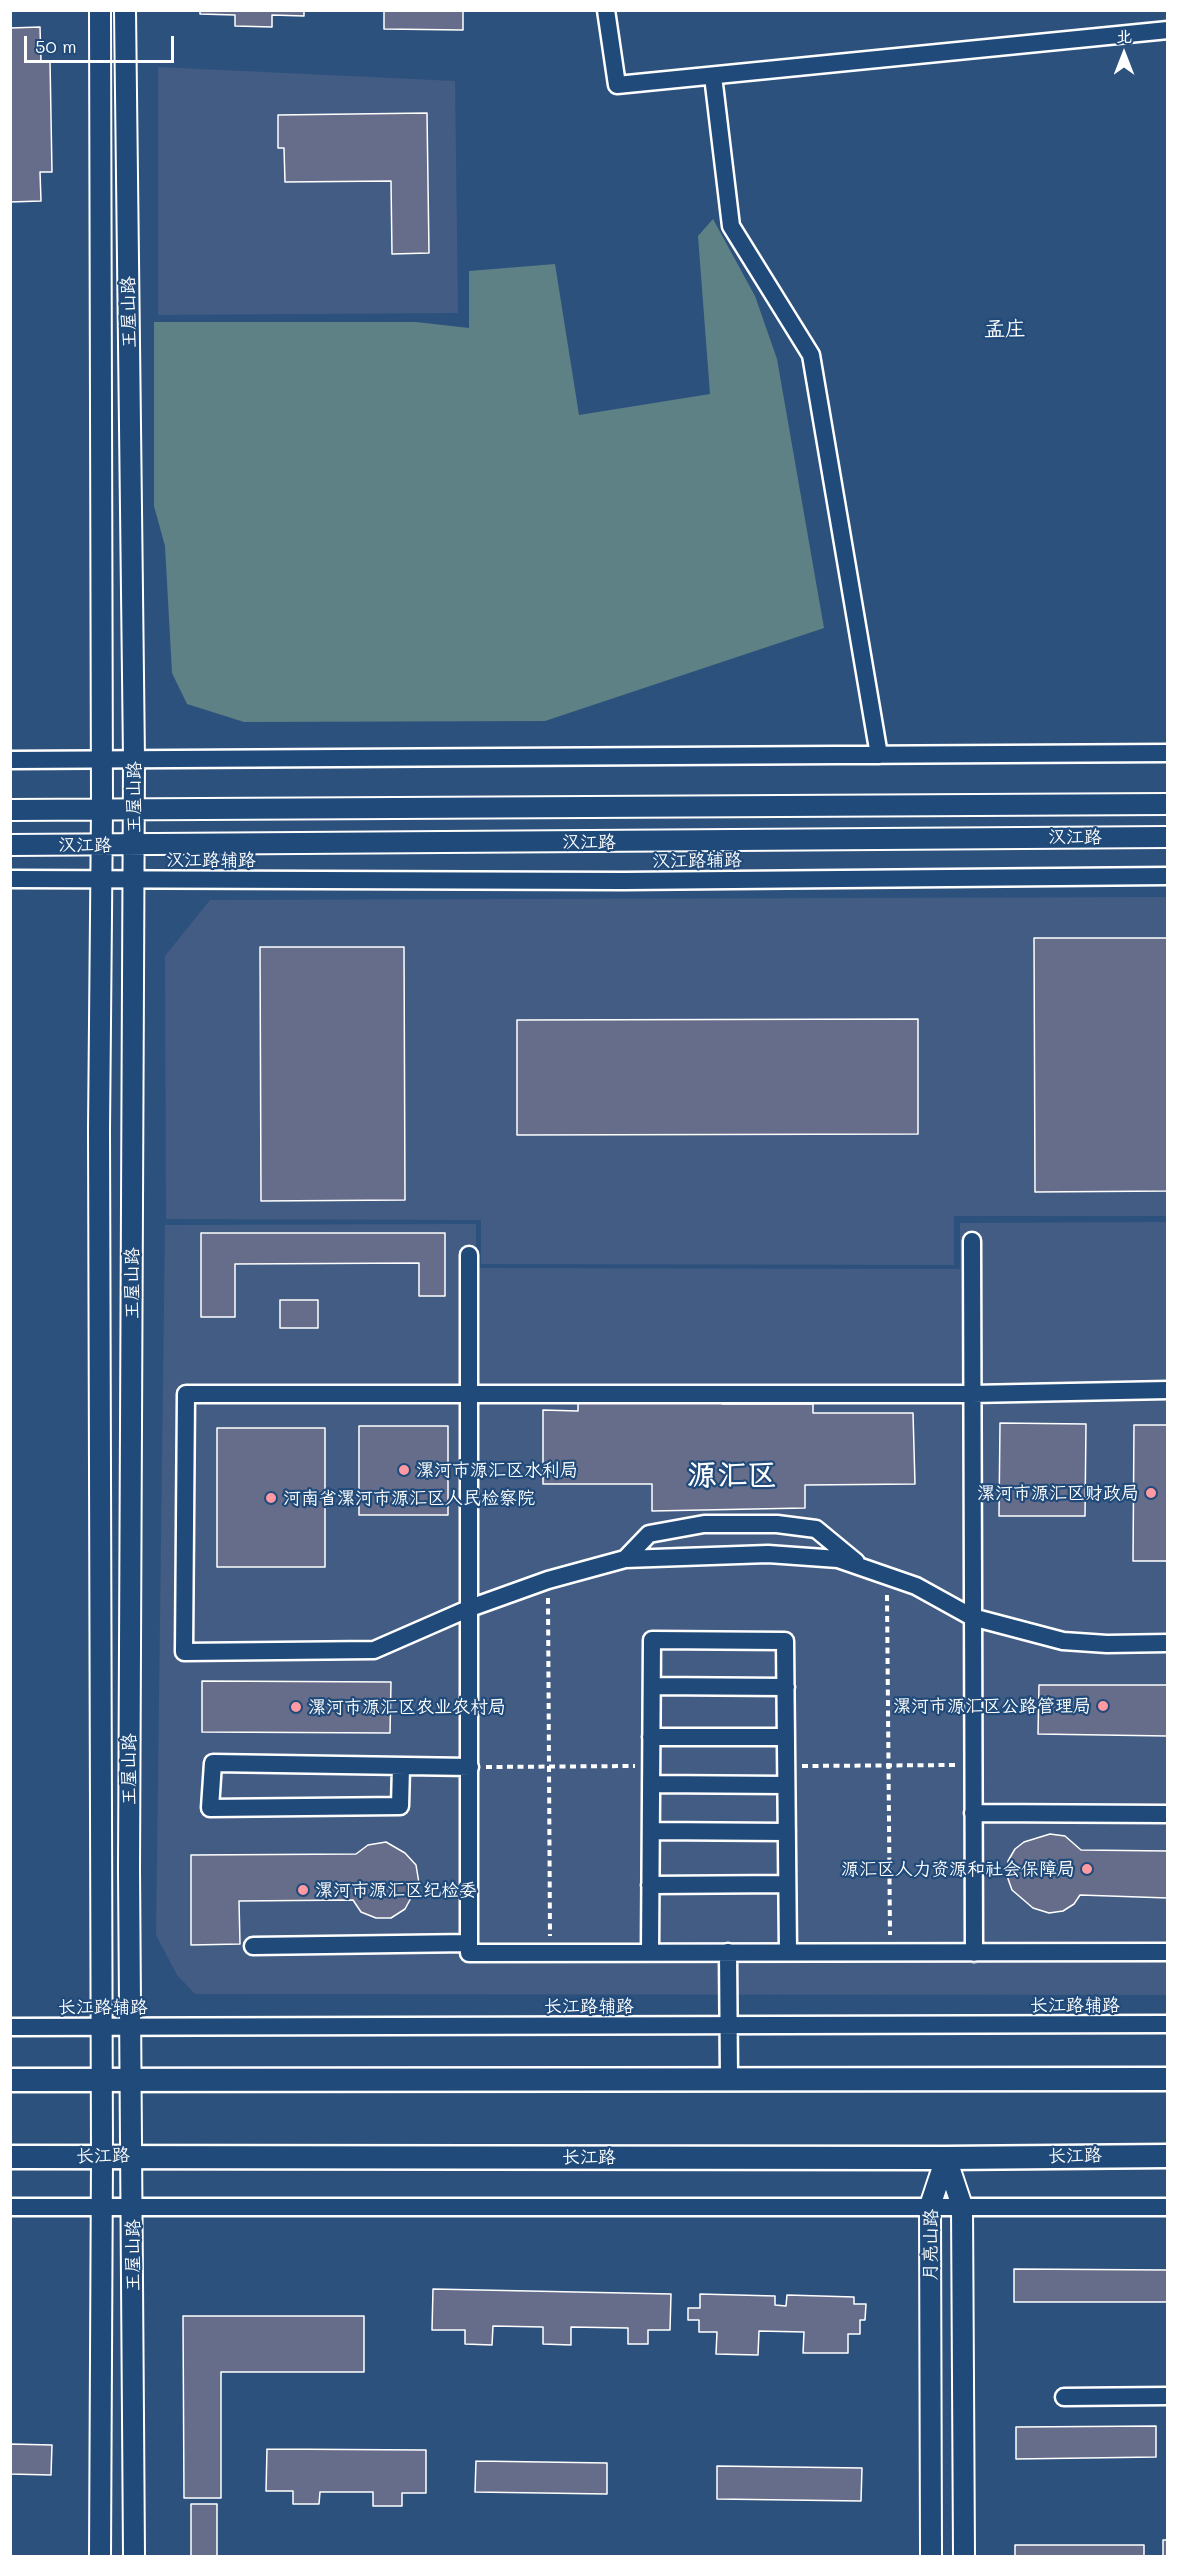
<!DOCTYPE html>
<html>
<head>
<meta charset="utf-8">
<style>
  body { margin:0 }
  #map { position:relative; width:1178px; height:2567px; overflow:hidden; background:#2d517d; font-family:Mali,"LXGW WenKai TC",sans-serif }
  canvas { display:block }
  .frame { position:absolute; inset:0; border:12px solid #fff; pointer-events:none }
  .north { position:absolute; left:1094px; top:24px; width:60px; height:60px; -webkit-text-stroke:4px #1f4a7a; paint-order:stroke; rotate:0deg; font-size:16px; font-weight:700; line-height:24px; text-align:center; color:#fff }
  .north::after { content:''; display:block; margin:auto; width:21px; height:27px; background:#fff; clip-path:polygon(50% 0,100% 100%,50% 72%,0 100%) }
  .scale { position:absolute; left:24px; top:36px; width:150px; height:27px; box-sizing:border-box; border:3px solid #fff; border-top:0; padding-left:8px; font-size:18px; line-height:21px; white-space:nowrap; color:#fff; -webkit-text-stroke:4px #1f4a7a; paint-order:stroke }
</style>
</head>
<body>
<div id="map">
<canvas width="1178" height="2567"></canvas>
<div class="frame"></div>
<div class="north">北</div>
<div class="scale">50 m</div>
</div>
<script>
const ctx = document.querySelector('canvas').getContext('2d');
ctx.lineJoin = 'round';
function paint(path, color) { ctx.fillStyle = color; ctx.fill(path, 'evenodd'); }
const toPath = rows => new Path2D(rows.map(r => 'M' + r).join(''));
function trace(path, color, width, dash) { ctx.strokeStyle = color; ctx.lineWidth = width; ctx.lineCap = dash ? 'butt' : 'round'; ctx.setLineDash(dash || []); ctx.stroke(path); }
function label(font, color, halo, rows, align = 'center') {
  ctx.font = font + ' Mali,"LXGW WenKai TC",sans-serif'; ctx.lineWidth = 4.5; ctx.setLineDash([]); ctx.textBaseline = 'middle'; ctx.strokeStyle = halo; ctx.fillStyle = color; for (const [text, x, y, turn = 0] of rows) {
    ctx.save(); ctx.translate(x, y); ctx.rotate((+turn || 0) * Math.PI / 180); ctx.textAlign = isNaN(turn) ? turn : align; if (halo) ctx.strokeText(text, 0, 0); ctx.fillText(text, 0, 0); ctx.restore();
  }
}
const built = toPath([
  [158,67,455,81,458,313,158,315],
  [1167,897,1167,1216,954,1216,954,1265,481,1264,481,1220,166,1219,165,956,210,900],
  [1167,1222,1167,1995,195,1994,177,1975,156,1935,165,1225,476,1224,476,1268,960,1269,960,1223]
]);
const green = toPath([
  [713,219,755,296,777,359,824,628,545,721,244,722,187,704,172,673,165,546,154,506,154,322,416,322,469,328,469,271,555,264,579,415,710,394,698,236]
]);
const building = toPath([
  [200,10,304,10,304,16,272,15,272,27,235,26,235,15,200,14,200,10],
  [384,10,463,10,463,30,384,29,384,10],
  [40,27,41,61,50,61,52,172,40,172,41,201,10,202,10,28,40,27],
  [427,113,429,253,392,254,391,181,285,182,284,148,278,148,278,115,427,113],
  [1034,938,1168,938,1168,1191,1035,1192,1034,938],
  [260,947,404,947,405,1200,261,1201,260,947],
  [918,1019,918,1134,517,1135,517,1020,918,1019],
  [201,1233,445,1233,445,1296,419,1296,419,1263,235,1264,235,1317,201,1317,201,1233],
  [280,1300,318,1300,318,1328,280,1328,280,1300],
  [665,1395,722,1396,722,1404,813,1404,813,1413,913,1413,915,1484,805,1485,805,1508,652,1511,652,1484,543,1484,543,1410,578,1411,578,1403,665,1403,665,1395],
  [1000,1423,1086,1424,1085,1516,999,1516,1000,1423],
  [1134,1425,1168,1425,1168,1561,1133,1561,1134,1425],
  [359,1426,448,1426,448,1515,359,1515,359,1426],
  [217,1428,325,1428,325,1567,217,1567,217,1428],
  [202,1681,391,1682,390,1733,202,1732,202,1681],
  [1039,1685,1168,1685,1167,1736,1038,1734,1039,1685],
  [1050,1834,1065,1836,1081,1850,1168,1851,1168,1898,1080,1895,1074,1904,1063,1911,1049,1913,1033,1908,1012,1890,1007,1876,1008,1861,1015,1849,1024,1842,1050,1834],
  [386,1842,405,1853,416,1865,419,1883,405,1909,391,1918,376,1918,361,1912,353,1900,239,1901,240,1944,191,1945,191,1855,356,1854,368,1845,386,1842],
  [1014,2269,1168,2270,1168,2302,1014,2302,1014,2269],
  [433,2289,671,2294,670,2330,648,2330,648,2344,628,2344,628,2328,571,2327,571,2345,543,2344,543,2327,493,2326,492,2345,465,2344,465,2330,432,2330,433,2289],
  [700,2294,775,2296,775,2305,786,2306,787,2295,854,2297,854,2304,866,2304,865,2320,860,2320,860,2334,848,2334,848,2353,803,2353,804,2332,759,2331,758,2355,716,2354,717,2332,699,2332,699,2320,688,2320,688,2308,700,2308,700,2294],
  [183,2316,364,2316,364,2372,221,2372,221,2498,184,2498,183,2316],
  [1156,2426,1156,2457,1016,2459,1016,2427,1156,2426],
  [10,2444,52,2445,51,2475,10,2474,10,2444],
  [267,2449,426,2450,426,2493,402,2493,402,2506,373,2506,373,2492,320,2492,319,2504,293,2504,293,2491,266,2491,267,2449],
  [476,2461,607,2463,607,2494,475,2492,476,2461],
  [717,2466,862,2468,861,2501,717,2499,717,2466],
  [191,2504,217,2504,217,2556,191,2556,191,2504],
  [1163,2540,1168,2540,1168,2556,1163,2556,1163,2540],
  [1015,2545,1144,2545,1144,2556,1015,2556,1015,2545]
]);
const path = toPath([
  [887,1595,890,1935],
  [548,1598,550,1936],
  [802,1766,957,1765],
  [486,1767,635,1766]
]);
const minor = toPath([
  [606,10,617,85,1168,30],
  [713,76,731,226,811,355,879,755],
  [10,760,1168,753],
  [10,879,624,881,1168,876],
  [972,1241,974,1953],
  [469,1255,469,1953,1168,1952],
  [1168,1390,972,1394,186,1394,184,1652,374,1650,470,1608,548,1580,625,1559,768,1554,838,1559,916,1586,972,1617,1063,1641,1107,1644,1168,1643],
  [625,1559,649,1534,704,1524,777,1524,816,1529,856,1562],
  [652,1686,786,1687],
  [651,1737,786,1737],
  [401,1767,400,1806,210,1808,213,1763,470,1767],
  [651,1784,786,1785],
  [973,1813,1168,1814],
  [651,1831,787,1832],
  [650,1885,787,1884],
  [253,1946,469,1943],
  [650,1952,652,1640,785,1641,788,1952],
  [728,1952,729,2078],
  [10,2027,1168,2024],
  [10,2207,1168,2207],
  [1064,2397,1168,2396]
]);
const tertiary = toPath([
  [125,10,134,759,129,1868,134,2556],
  [10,810,1168,804],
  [10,845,1168,837],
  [946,2158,962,2206,964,2556],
  [100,2556,102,2156,99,1129,102,809,100,10],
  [931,2556,930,2206,946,2158]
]);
const secondary = toPath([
  [10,2080,1168,2079],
  [10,2157,946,2158,1168,2156]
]);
const markers = [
  [404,1470,6,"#ff9aa2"],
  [1151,1493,6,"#ff9aa2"],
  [271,1498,6,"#ff9aa2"],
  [1103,1706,6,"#ff9aa2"],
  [296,1707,6,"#ff9aa2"],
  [1087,1869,6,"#ff9aa2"],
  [303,1890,6,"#ff9aa2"]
];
const streetNames = [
  ["王屋山路",129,312,-91],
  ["王屋山路",134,797,-90],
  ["汉江路",1075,837],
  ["汉江路",589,842],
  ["汉江路",85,845],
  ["汉江路辅路",211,860],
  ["汉江路辅路",697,861,-1],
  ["王屋山路",132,1283,-90],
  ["王屋山路",129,1769,-90],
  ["长江路辅路",1075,2005],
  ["长江路辅路",589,2006],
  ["长江路辅路",103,2007],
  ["长江路",103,2156,-1],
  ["长江路",1075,2156,-1],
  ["长江路",589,2157],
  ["月亮山路",931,2245,-89],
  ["王屋山路",133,2255,-90]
];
const poiNames = [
  ["漯河市源汇区水利局",416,1470],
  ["漯河市源汇区财政局",1139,1493,"right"],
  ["河南省漯河市源汇区人民检察院",283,1498],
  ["漯河市源汇区公路管理局",1091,1706,"right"],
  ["漯河市源汇区农业农村局",308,1707],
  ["源汇区人力资源和社会保障局",1075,1869,"right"],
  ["漯河市源汇区纪检委",315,1890]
];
const quarterNames = [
  ["孟庄",1005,330]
];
const townNames = [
  ["源汇区",732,1476]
];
paint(built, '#425c84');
paint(green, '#5e8186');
paint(building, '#666d8a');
trace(building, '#fff', 1.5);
trace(minor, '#fff', 21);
trace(tertiary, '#fff', 24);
trace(secondary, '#fff', 27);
trace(path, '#fff', 4, [6, 4.5]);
trace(minor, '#1f4a7a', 16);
trace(tertiary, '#1f4a7a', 20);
trace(secondary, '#1f4a7a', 22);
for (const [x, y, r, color] of markers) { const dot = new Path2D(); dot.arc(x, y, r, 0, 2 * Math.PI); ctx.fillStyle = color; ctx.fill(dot); trace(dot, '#1f4a7a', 2); }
label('18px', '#fff', '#1f4a7a', streetNames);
label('18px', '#fff', '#1f4a7a', poiNames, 'left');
label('21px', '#fff', '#1f4a7a', quarterNames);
label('bold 30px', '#fff', '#1f4a7a', townNames);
</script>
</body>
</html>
